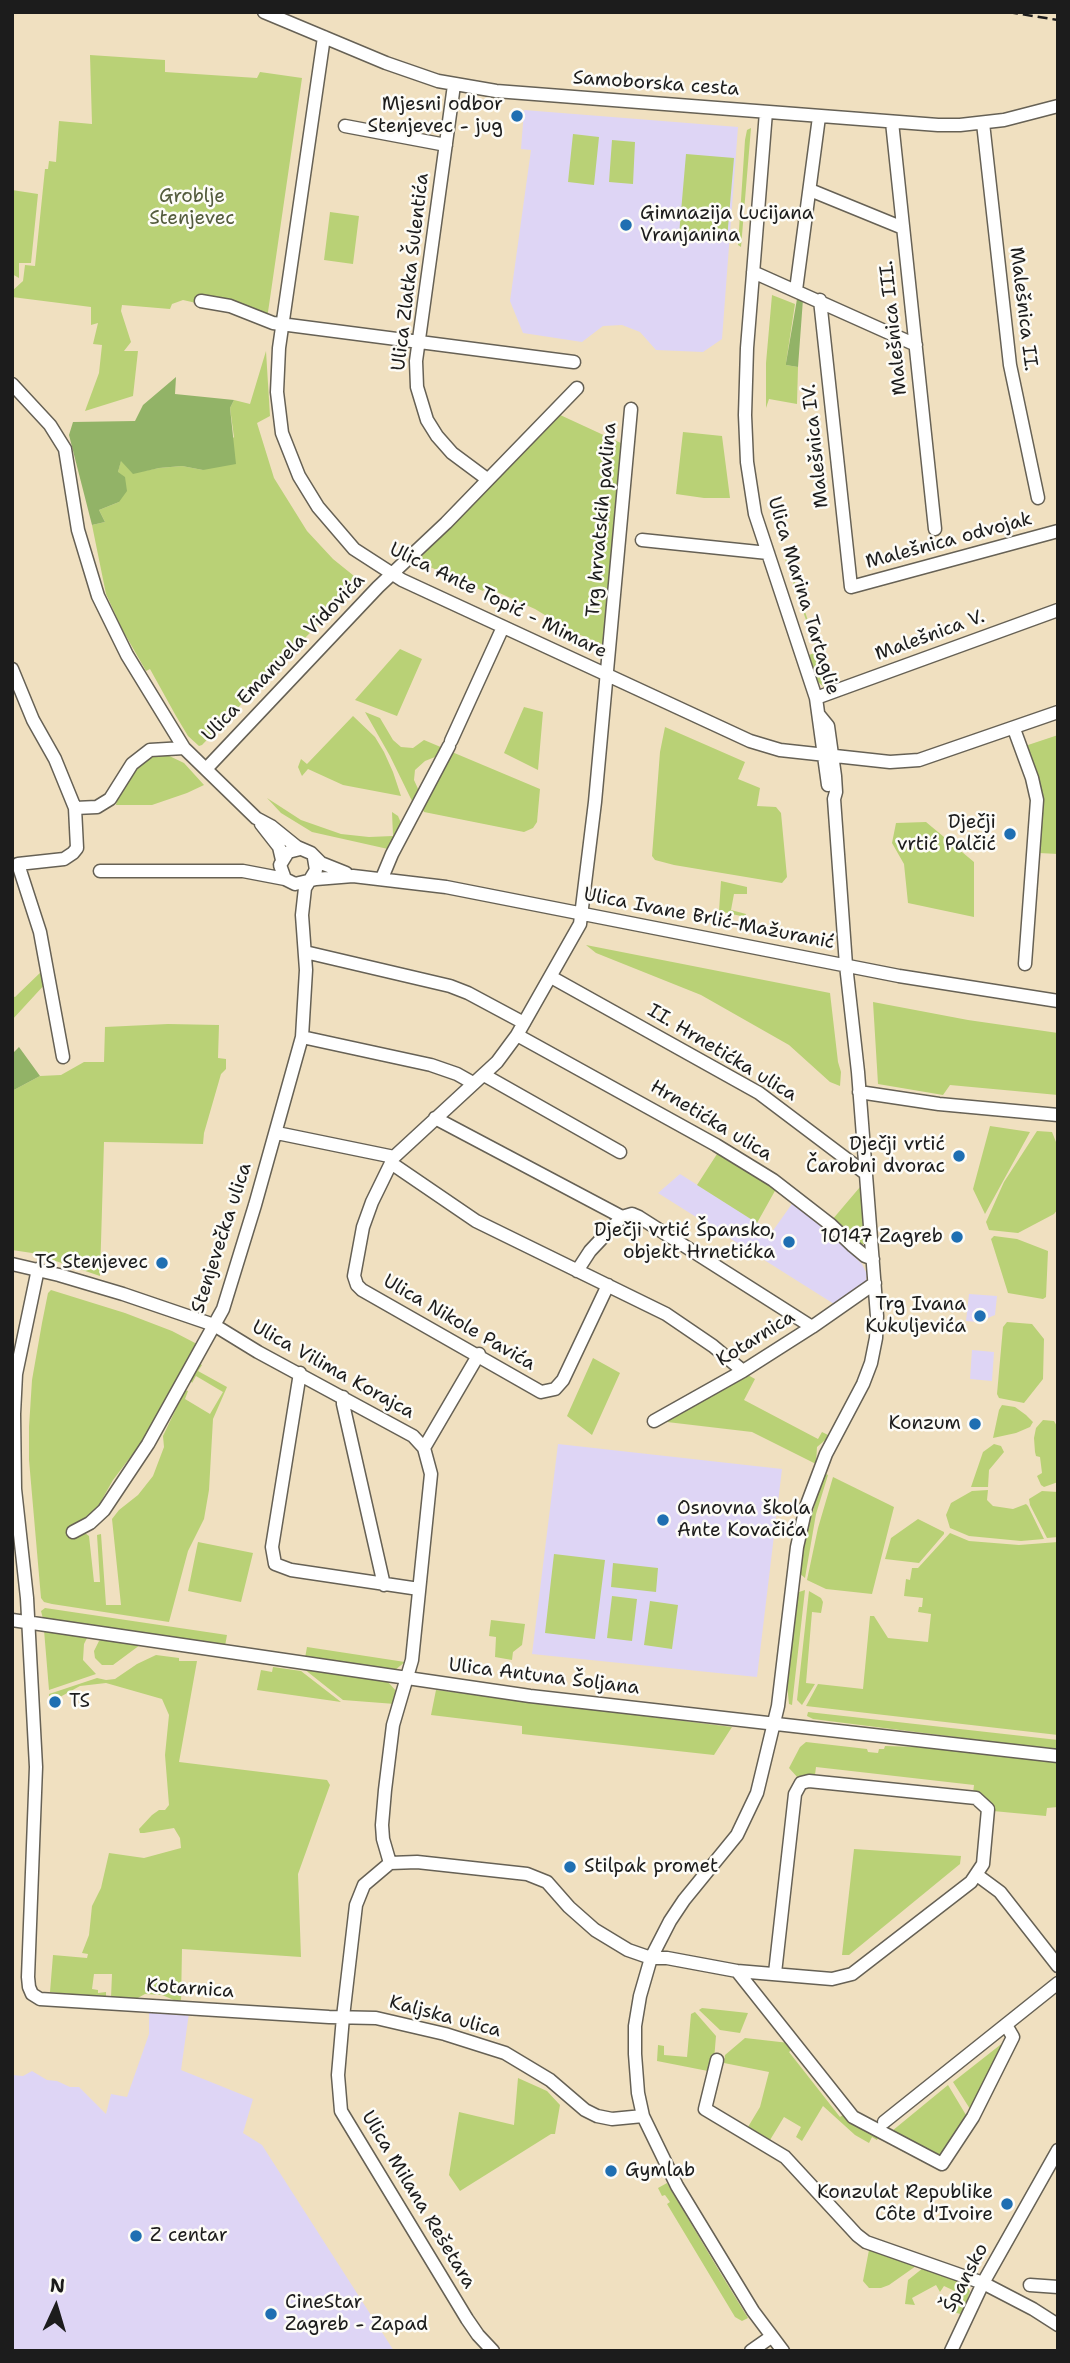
<!DOCTYPE html>
<html>
<head>
<meta charset="utf-8">
<style>
  body { margin:0 }
  #map { position:relative; width:1070px; height:2363px; overflow:hidden; background:#f0e0c0; font-family:"Shantell Sans",sans-serif }
  canvas { display:block }
  .frame { position:absolute; inset:0; border:14px solid #1c1c1c; pointer-events:none }
  .north { position:absolute; left:21px; top:2272px; width:70px; height:70px; -webkit-text-stroke:5px #fdfcf7; paint-order:stroke; rotate:4deg; font-size:19px; font-weight:700; line-height:28px; text-align:center; color:#1c1c1c }
  .north::after { content:''; display:block; margin:auto; width:24px; height:32px; background:#1c1c1c; clip-path:polygon(50% 0,100% 100%,50% 72%,0 100%) }
</style>
</head>
<body>
<div id="map">
<canvas width="1070" height="2363"></canvas>
<div class="frame"></div>
<div class="north">N</div>
</div>
<script>
const ctx = document.querySelector('canvas').getContext('2d');
ctx.lineJoin = 'round';
function paint(path, color) { ctx.fillStyle = color; ctx.fill(path, 'evenodd'); }
const toPath = rows => new Path2D(rows.map(r => 'M' + r).join(''));
function trace(path, color, width, dash) { ctx.strokeStyle = color; ctx.lineWidth = width; ctx.lineCap = dash ? 'butt' : 'round'; ctx.setLineDash(dash || []); ctx.stroke(path); }
function label(font, color, halo, rows, align = 'center') {
  ctx.font = font + ' "Shantell Sans",sans-serif'; ctx.lineWidth = 5; ctx.setLineDash([]); ctx.textBaseline = 'middle'; ctx.strokeStyle = halo; ctx.fillStyle = color; for (const [text, x, y, turn = 0] of rows) {
    ctx.save(); ctx.translate(x, y); ctx.rotate((+turn || 0) * Math.PI / 180); ctx.textAlign = isNaN(turn) ? turn : align; if (halo) ctx.strokeText(text, 0, 0); ctx.fillText(text, 0, 0); ctx.restore();
  }
}
const built = toPath([
  [524,110,738,127,722,339,703,352,656,350,640,332,622,325,603,326,582,342,523,333,510,301,531,150,521,149],
  [680,1174,772,1232,794,1201,822,1224,862,1264,867,1274,866,1281,834,1304,658,1193],
  [969,1294,997,1296,995,1315,978,1322,966,1321],
  [972,1350,994,1352,992,1381,970,1379],
  [558,1444,782,1469,757,1677,532,1654],
  [149,2010,189,2013,181,2070,253,2099,243,2133,262,2145,394,2351,12,2351,12,2075,23,2076,32,2071,47,2080,57,2081,70,2087,79,2087,106,2114,111,2094,127,2097,149,2034]
]);
const green = toPath([
  [90,55,165,60,165,72,257,78,260,72,302,78,267,319,183,300,172,304,170,309,122,305,121,311,131,342,124,351,138,351,133,396,85,411,99,373,102,345,93,344,98,323,91,325,91,307,12,297,12,291,23,281,25,265,35,266,45,169,48,169,49,161,56,162,59,121,92,124],
  [751,128,741,247,738,245,745,140,747,130],
  [573,134,599,137,594,185,568,182],
  [612,140,635,142,633,184,609,182],
  [686,154,734,158,727,239,679,235],
  [12,190,38,194,31,263,19,263,19,278,12,274],
  [330,212,359,216,353,264,324,260],
  [772,295,795,304,786,363,786,365,798,367,797,404,769,399,766,408,766,363],
  [266,351,270,416,257,423,274,478,307,531,333,559,359,580,358,583,202,745,199,746,188,736,176,716,150,669,146,671,122,629,106,594,92,525,105,522,99,510,119,502,118,472,121,460,133,473,159,468,182,466,203,470,234,437,230,408,234,400,250,404],
  [558,414,623,444,604,645,571,631,535,609,486,587,483,591,417,561],
  [683,432,722,436,730,498,704,498,676,494],
  [785,559,787,559,831,688,824,687,818,682,809,655,817,652],
  [400,649,422,659,397,716,355,700],
  [524,707,543,712,538,770,504,753],
  [365,712,380,718,393,740,401,747,413,748,424,740,443,748,440,755,425,761,415,770,414,780,419,791,415,800,412,801,390,756],
  [353,716,375,737,384,752,393,772,401,796,343,785,308,769,302,776,301,774,298,767,301,759,307,764],
  [665,727,745,762,738,779,760,788,757,806,776,807,781,813,787,877,782,883,674,865,655,860,652,856,660,752],
  [1058,735,1058,854,1039,853,1025,746],
  [452,752,540,789,537,822,533,828,524,832,424,812,422,808],
  [163,753,184,763,204,785,187,793,152,805,116,805,119,790,144,758],
  [267,798,301,820,341,834,369,837,393,836,392,812,398,816,401,823,388,849,312,832,281,813],
  [926,822,974,862,974,917,908,903,904,864,892,843,896,823],
  [721,881,747,887,747,894,734,894,731,910,746,914,745,917,719,911],
  [586,945,830,993,838,1062,841,1072,840,1086,830,1082,789,1045,701,995,596,953],
  [44,969,46,983,12,1020,12,996,15,997],
  [873,1002,968,1020,1058,1033,1058,1095,950,1085,943,1095,878,1084],
  [168,1024,219,1025,218,1058,226,1059,226,1069,221,1074,204,1133,203,1144,104,1142,100,1276,32,1253,12,1250,12,1091,40,1076,61,1075,84,1062,104,1062,105,1027],
  [990,1126,1030,1132,985,1214,973,1189],
  [1037,1131,1052,1132,1058,1147,1058,1209,1054,1214,1018,1233,989,1230,986,1222,1004,1182],
  [717,1154,776,1189,757,1223,697,1185],
  [860,1187,866,1244,859,1244,832,1220],
  [994,1236,1017,1239,1048,1251,1046,1297,1043,1299,1008,1293,991,1239],
  [51,1290,125,1313,172,1331,197,1344,157,1422,113,1480,95,1512,79,1532,85,1533,89,1536,94,1582,100,1582,97,1535,101,1534,106,1605,121,1605,112,1519,119,1510,138,1495,153,1476,164,1447,163,1436,185,1390,188,1391,185,1399,210,1414,223,1392,196,1376,192,1383,190,1380,199,1363,202,1365,198,1371,227,1387,213,1419,209,1490,204,1519,188,1551,169,1622,52,1604,44,1602,41,1598,29,1460,29,1427,32,1380,42,1323,48,1293],
  [1007,1322,1032,1324,1044,1339,1043,1379,1024,1403,999,1398,997,1394,1003,1327],
  [593,1358,620,1373,592,1435,567,1416],
  [748,1375,755,1379,744,1400,818,1439,822,1432,830,1436,817,1447,816,1464,752,1432,667,1422,669,1419],
  [1002,1405,1015,1407,1026,1415,1033,1422,1030,1427,1016,1433,993,1438,999,1410],
  [1043,1420,1054,1421,1058,1428,1058,1482,1044,1487,1041,1485,1037,1476,1042,1473,1040,1457,1036,1456,1035,1452,1034,1438,1036,1428],
  [994,1444,1001,1446,1004,1452,989,1470,988,1487,971,1487,983,1452],
  [824,1473,828,1475,816,1514,805,1578,799,1573,803,1545],
  [833,1477,894,1507,872,1594,826,1589,807,1580,818,1528],
  [988,1490,987,1500,993,1506,1013,1509,1026,1504,1028,1506,1044,1539,1021,1541,969,1536,950,1528,946,1515,951,1503,972,1491],
  [1042,1491,1058,1492,1058,1537,1047,1538,1030,1505,1029,1499],
  [918,1519,944,1532,944,1534,919,1563,885,1559,891,1538],
  [950,1533,969,1541,1019,1545,1058,1542,1058,1735,806,1706,818,1684,863,1689,870,1616,874,1616,888,1638,928,1642,931,1614,918,1612,919,1607,922,1607,923,1598,904,1596,906,1579,910,1580,912,1568,918,1568],
  [198,1542,253,1553,241,1602,188,1591],
  [554,1554,605,1560,595,1639,545,1633],
  [613,1563,658,1568,656,1592,611,1587],
  [805,1590,792,1705,789,1704,787,1684,796,1597,799,1592],
  [809,1591,821,1598,823,1602,821,1613,812,1612,806,1683,815,1684,802,1705,797,1700],
  [612,1596,637,1599,632,1641,607,1638],
  [650,1601,678,1605,672,1649,644,1645],
  [45,1608,227,1635,225,1646,43,1619,41,1611],
  [491,1620,525,1624,522,1645,513,1652,512,1660,495,1657,496,1637,489,1636],
  [44,1630,88,1636,84,1644,83,1660,96,1674,49,1690],
  [104,1639,139,1644,140,1645,113,1665,102,1665,95,1658,94,1651,99,1641],
  [307,1647,405,1662,395,1670,305,1658],
  [156,1655,179,1658,179,1661,197,1661,179,1762,327,1780,330,1785,298,1874,301,1957,182,1949,181,2003,162,1995,145,1994,136,1999,111,1998,112,1974,94,1974,92,1989,98,1990,98,1993,106,1992,106,1998,50,1992,53,1955,87,1958,88,1954,82,1953,89,1935,92,1906,101,1888,109,1853,144,1858,181,1848,180,1838,174,1828,144,1833,140,1833,139,1829,152,1815,159,1810,165,1810,169,1805,165,1755,169,1715,162,1699,106,1683,80,1686,60,1697,49,1698,49,1694,97,1678,106,1680,115,1679,137,1664],
  [273,1667,301,1671,341,1702,257,1690,261,1670,272,1672],
  [304,1669,388,1682,397,1692,395,1704,343,1700],
  [436,1690,732,1727,714,1755,522,1734,522,1726,431,1715],
  [808,1712,1058,1740,1058,1750,813,1719,807,1716],
  [806,1742,867,1749,868,1752,878,1753,879,1749,884,1749,885,1746,917,1747,1058,1762,1058,1807,1047,1808,1046,1816,993,1811,987,1799,973,1793,974,1785,816,1767,815,1775,799,1779,789,1768,800,1747],
  [854,1849,961,1856,960,1864,849,1955,842,1955],
  [702,2008,748,2013,740,2033,720,2030,699,2010],
  [695,2012,716,2036,713,2072,657,2061,658,2045,664,2046,664,2055,687,2057,691,2014],
  [745,2038,789,2043,794,2048,789,2052,840,2117,846,2113,879,2135,877,2140,872,2137,869,2143,855,2135,823,2106,802,2141,796,2137,801,2127,784,2117,770,2140,748,2127,760,2107,769,2072,724,2063,725,2055],
  [1009,2038,970,2109,953,2082],
  [518,2078,547,2091,560,2105,555,2134,551,2134,460,2191,449,2175,459,2112,514,2125],
  [948,2085,966,2115,946,2151,938,2157,930,2156,885,2127,887,2125,892,2131],
  [667,2183,718,2269,748,2318,742,2321,735,2317,667,2204,670,2202,665,2195,662,2196,658,2188],
  [869,2250,916,2266,889,2285,881,2288,869,2288,863,2281],
  [923,2268,965,2283,970,2291,963,2315,954,2312,961,2294,944,2286,940,2292,936,2285,912,2298,915,2305,905,2304,908,2280]
]);
const forest = toPath([
  [797,299,803,299,798,367,786,365,786,363],
  [176,377,175,394,234,400,230,408,236,464,203,470,182,466,159,468,133,474,121,461,118,472,125,477,127,491,119,502,99,510,105,522,92,525,69,435,73,422,135,421,143,405],
  [19,1047,40,1076,12,1091,12,1054]
]);
const minor = toPath([
  [264,12,386,63,438,81,496,91,938,125,960,125,1004,120,1058,106],
  [324,37,279,348,277,392,282,433,299,476,318,507,354,549,402,580,750,741,780,750,890,762,919,760,1058,712],
  [454,85,416,361,417,387,427,420,437,436,452,453,487,479],
  [766,112,747,348,745,415,747,462,755,514,816,698,828,785],
  [892,122,935,529],
  [983,123,1010,365,1038,498],
  [345,126,446,145],
  [810,190,903,228],
  [753,272,916,345],
  [796,290,819,117],
  [820,300,851,587,1058,531],
  [201,301,230,306,273,323,574,362],
  [12,384,50,425,65,449,78,530,98,596,127,655,184,748,256,818,271,826,297,847,311,853,321,863,346,873],
  [642,540,768,553],
  [12,669,33,720,55,759,75,808,77,848,73,853,64,859,18,864,40,932,63,1057],
  [816,698,1058,610],
  [1014,729,1032,778,1037,800,1025,964],
  [451,741,503,627],
  [206,769,378,587,446,523,577,388],
  [75,808,97,807,110,799,132,764,150,750,184,748],
  [261,824,279,847,282,860],
  [300,849,288,852,280,865,285,879,295,884,316,879,353,876,446,887,899,976,1058,1001],
  [100,871,243,871,285,879],
  [382,878,392,854,449,746],
  [305,952,450,986,468,993,524,1023],
  [551,977,759,1093,865,1173],
  [517,1035,716,1145,773,1180,831,1225,853,1246,865,1256,873,1259],
  [302,1037,431,1065,457,1074,473,1083],
  [484,1075,620,1152],
  [859,1092,939,1104,1058,1115],
  [435,1118,622,1217,632,1214,639,1217,812,1327],
  [277,1133,394,1157],
  [391,1163,476,1221,666,1314,713,1346,743,1371],
  [12,1264,59,1275,123,1294,214,1325,258,1352,413,1436,424,1448,431,1474,412,1660,393,1725,385,1790,382,1825,383,1839,390,1863],
  [38,1269,16,1374,14,1414,15,1489,27,1598,36,1767,28,1977,29,1987,32,1994,40,1999,329,2017,376,2018,445,2034,505,2053,550,2080,585,2110,597,2116,612,2119,643,2116],
  [577,1271,590,1251,622,1217],
  [608,1285,563,1380,555,1389,541,1392,362,1290,357,1285,354,1276,363,1227,372,1202,394,1157,497,1062,517,1035,580,924,595,802,631,409],
  [300,1373,272,1547,275,1564,291,1570,419,1589],
  [343,1397,343,1404,384,1585],
  [654,1421,743,1371,812,1327,875,1283],
  [424,1448,479,1354],
  [73,1532,90,1523,104,1510,148,1444,223,1309,255,1205,302,1037,306,970,302,915,305,888,316,870,314,858],
  [12,1620,530,1696,1058,1756],
  [977,1875,1000,1892,1058,1966],
  [737,1971,853,2117,942,2164,973,2117,1013,2037,1006,2025],
  [717,2060,705,2109,785,2157,857,2235,866,2242,983,2283,1033,2309,1058,2325],
  [884,2122,1058,1983],
  [1030,2285,1058,2287],
  [493,2351,478,2335,467,2319,341,2111,338,2075,343,2017,356,1905,364,1885,390,1863,417,1862,527,1874,547,1882,569,1907,595,1930,628,1950,651,1958,667,1958,737,1971,832,1979,852,1974,971,1882,983,1864,988,1809,976,1798,809,1781,801,1783,795,1794,775,1973],
  [751,2351,771,2337],
  [783,2351,753,2311,677,2186,643,2116,638,2093,635,2054,635,2026,640,1996,651,1958,670,1921,684,1900,737,1835,757,1793,778,1706,797,1547,806,1507,826,1454,863,1384,871,1363,876,1338,877,1316,858,1072,846,965,834,799,836,792,835,776,828,726,819,715],
  [951,2351,983,2283,1058,2150]
]);
const rail = toPath([
  [1008,12,1058,20]
]);
const markers = [
  [517,116,7,"#1f6fb2"],
  [626,225,7,"#1f6fb2"],
  [1010,834,7,"#1f6fb2"],
  [959,1156,7,"#1f6fb2"],
  [957,1237,7,"#1f6fb2"],
  [789,1242,7,"#1f6fb2"],
  [162,1263,7,"#1f6fb2"],
  [980,1316,7,"#1f6fb2"],
  [975,1424,7,"#1f6fb2"],
  [663,1520,7,"#1f6fb2"],
  [55,1702,7,"#1f6fb2"],
  [570,1867,7,"#1f6fb2"],
  [611,2171,7,"#1f6fb2"],
  [1007,2204,7,"#1f6fb2"],
  [136,2236,7,"#1f6fb2"],
  [271,2314,7,"#1f6fb2"]
];
const streetNames = [
  ["Samoborska cesta",656,84,4],
  ["Ulica Zlatka Šulentića",411,272,-83],
  ["Malešnica II.",1023,309,83],
  ["Malešnica III.",894,328,-96],
  ["Malešnica IV.",816,446,-96],
  ["Trg hrvatskih pavlina",602,520,-85],
  ["Malešnica odvojak",949,541,-15],
  ["Ulica Marina Tartaglie",803,596,73],
  ["Ulica Ante Topić - Mimare",498,601,26],
  ["Malešnica V.",930,636,-20],
  ["Ulica Emanuela Vidovića",284,658,-46],
  ["Ulica Ivane Brlić-Mažuranić",709,919,11],
  ["II. Hrnetićka ulica",722,1053,31],
  ["Hrnetićka ulica",711,1121,31],
  ["Stenjevečka ulica",222,1238,-72],
  ["Ulica Nikole Pavića",459,1323,30],
  ["Kotarnica",756,1339,-32],
  ["Ulica Vilima Korajca",333,1370,29],
  ["Ulica Antuna Šoljana",544,1677,7],
  ["Kotarnica",190,1989,4],
  ["Kaljska ulica",445,2017,15],
  ["Ulica Milana Rešetara",418,2200,59],
  ["Špansko",966,2278,-62]
];
const poiNames = [
  ["Mjesni odbor",503,105],
  ["Stenjevec - jug",503,127],
  ["Gimnazija Lucijana",640,214,"left"],
  ["Vranjanina",640,236,"left"],
  ["Dječji",996,823],
  ["vrtić Palčić",996,845],
  ["Dječji vrtić",945,1145],
  ["Čarobni dvorac",945,1167],
  ["Dječji vrtić Špansko,",775,1231],
  ["objekt Hrnetićka",775,1253],
  ["10147 Zagreb",943,1237],
  ["TS Stenjevec",148,1263],
  ["Trg Ivana",966,1305],
  ["Kukuljevića",966,1327],
  ["Konzum",961,1424],
  ["Osnovna škola",677,1509,"left"],
  ["Ante Kovačića",677,1531,"left"],
  ["TS",69,1702,"left"],
  ["Stilpak promet",584,1867,"left"],
  ["Gymlab",625,2171,"left"],
  ["Konzulat Republike",993,2193],
  ["Côte d'Ivoire",993,2215],
  ["Z centar",150,2236,"left"],
  ["CineStar",285,2303,"left"],
  ["Zagreb - Zapad",285,2325,"left"]
];
const parkNames = [
  ["Groblje",192,197],
  ["Stenjevec",192,219]
];
paint(built, '#ded5f5');
paint(green, '#b9d176');
paint(forest, '#92b367');
trace(minor, '#666155', 15);
trace(minor, '#fff', 12);
trace(rail, '#1c1c1c', 2.5, [10, 5]);
for (const [x, y, r, color] of markers) { const dot = new Path2D(); dot.arc(x, y, r, 0, 2 * Math.PI); ctx.fillStyle = color; ctx.fill(dot); trace(dot, '#fdfcf7', 2.5); }
label('19px', '#1c1c1c', '#fdfcf7', streetNames);
label('19px', '#1c1c1c', '#fdfcf7', poiNames, 'right');
label('19px', '#535b3c', '#fdfcf7', parkNames);
</script>
</body>
</html>
